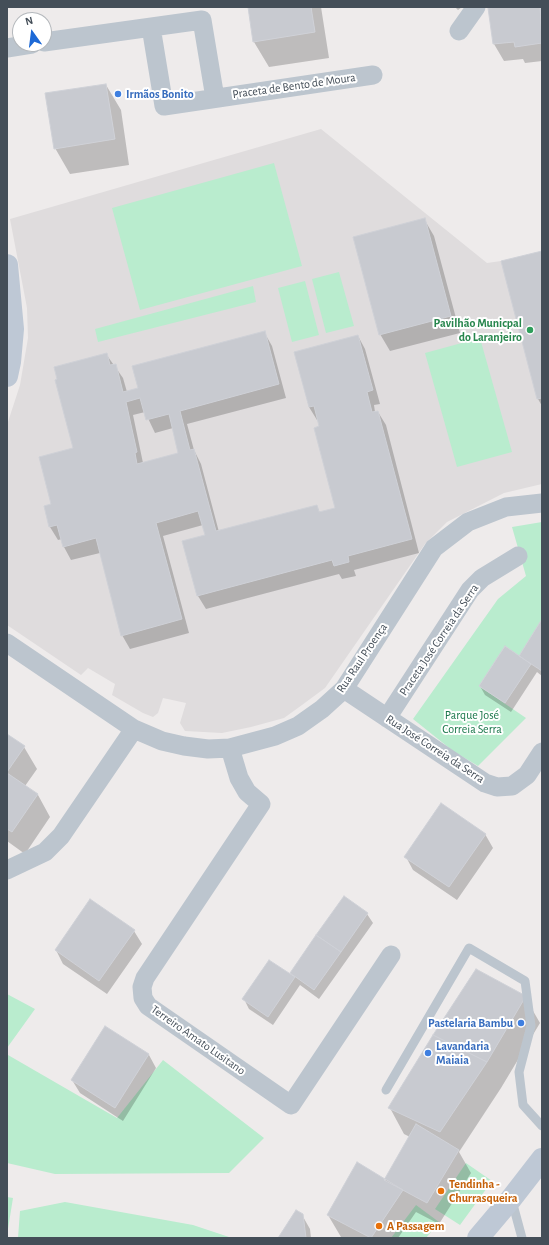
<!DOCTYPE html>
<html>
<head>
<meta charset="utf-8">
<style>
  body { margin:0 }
  #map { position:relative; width:549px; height:1245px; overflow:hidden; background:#eeebeb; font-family:"Alegreya Sans",sans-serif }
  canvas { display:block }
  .frame { position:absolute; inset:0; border:8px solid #444e58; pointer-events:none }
  .north { position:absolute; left:12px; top:12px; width:40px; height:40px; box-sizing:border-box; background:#fff; border:1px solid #b4b8bc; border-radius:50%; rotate:346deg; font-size:11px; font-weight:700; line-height:16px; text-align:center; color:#444e58 }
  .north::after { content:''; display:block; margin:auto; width:14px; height:18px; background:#1d69d6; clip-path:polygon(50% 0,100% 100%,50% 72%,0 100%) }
</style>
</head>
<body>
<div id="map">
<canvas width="549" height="1245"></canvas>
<div class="frame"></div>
<div class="north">N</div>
</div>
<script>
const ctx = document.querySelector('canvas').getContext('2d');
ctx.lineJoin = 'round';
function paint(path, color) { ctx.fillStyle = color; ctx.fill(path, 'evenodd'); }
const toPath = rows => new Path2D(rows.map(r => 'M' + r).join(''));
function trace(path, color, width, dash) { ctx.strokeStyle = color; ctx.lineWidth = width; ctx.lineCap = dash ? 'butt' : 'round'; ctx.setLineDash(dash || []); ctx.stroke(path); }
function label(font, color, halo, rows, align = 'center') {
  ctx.font = font + ' "Alegreya Sans",sans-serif'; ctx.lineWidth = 4; ctx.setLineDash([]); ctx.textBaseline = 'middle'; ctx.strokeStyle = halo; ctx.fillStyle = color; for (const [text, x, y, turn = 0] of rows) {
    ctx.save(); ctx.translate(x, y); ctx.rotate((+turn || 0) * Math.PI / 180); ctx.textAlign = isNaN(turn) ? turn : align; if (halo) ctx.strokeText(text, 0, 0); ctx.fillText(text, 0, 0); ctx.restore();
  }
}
const education = toPath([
  [321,129,487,263,501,261,542,251,542,484,504,493,447,522,425,544,325,688,302,705,284,718,251,727,222,733,185,731,180,723,186,703,163,698,158,713,153,717,143,713,112,695,115,684,88,668,81,675,7,625,7,425,20,385,28,338,27,308,10,219]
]);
const green = toPath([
  [274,163,302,266,140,310,112,208],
  [339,272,354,326,326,333,312,279],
  [305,281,319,335,292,342,278,288],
  [253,286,256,302,98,342,95,329],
  [480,338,512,452,457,467,425,353],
  [542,522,542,619,519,656,505,646,479,686,526,718,478,766,453,751,413,719,498,599,526,576,512,527],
  [7,994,35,1009,7,1048],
  [8,1055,117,1118,163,1060,264,1138,229,1173,55,1174,7,1163],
  [466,1163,492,1181,460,1225,435,1209],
  [7,1197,13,1198,7,1235],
  [65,1202,193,1225,232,1238,18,1238,20,1211],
  [416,1205,439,1222,426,1238,391,1238]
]);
const shadow = toPath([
  [249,7,321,7,329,58,269,67,254,42],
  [455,7,462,7,458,10],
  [507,7,542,7,542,61,525,63,523,59,504,61,494,44,490,9],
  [106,85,121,110,129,165,70,174,55,148],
  [424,219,434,236,460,333,390,351,380,334],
  [542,252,542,406,538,399,503,262],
  [264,332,272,346,286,398,187,424,194,450,201,464,219,532,317,506,320,513,336,508,319,420,317,420,309,407,295,353,358,336,365,349,380,404,374,405,375,412,378,412,386,425,419,553,354,570,356,576,342,579,339,574,206,609,198,596,206,535,203,525,163,536,189,633,130,649,122,635,100,553,71,560,64,547,62,539,58,540,50,527,53,505,106,354,123,378,127,392,139,389],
  [145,412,155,433,173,428,180,453,143,463,133,415],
  [542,621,542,676,537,672,511,712,485,695,480,686,519,657],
  [7,735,24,747,37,769,25,786,38,795,50,817,25,854,7,841],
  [485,834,493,848,457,900,413,870,406,857],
  [344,897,367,914,373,923,319,999,300,985,273,1025,249,1009,244,999,290,975],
  [134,931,142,944,107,994,63,964,56,950],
  [525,997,540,1023,501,1088,459,1152,471,1173,439,1224,416,1212,398,1238,341,1237,328,1215,385,1181,410,1137,404,1134,390,1108],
  [105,1028,149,1055,156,1068,123,1121,80,1093,72,1080],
  [302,1215,310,1229,311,1238,279,1238]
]);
const building = toPath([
  [248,7,311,7,315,32,253,42,248,7],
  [499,7,540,7,542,43,515,47,514,42,493,44,488,8,499,7],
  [540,7,542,7,542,22,540,7],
  [106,84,115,139,54,149,45,93,106,84],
  [425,218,451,316,379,335,353,237,425,218],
  [542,251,542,398,537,399,501,261,542,251],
  [265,331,279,384,180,411,190,450,194,449,216,531,317,505,319,512,335,508,314,428,319,426,314,406,309,407,294,352,358,335,373,390,367,392,372,412,378,411,412,539,348,556,349,562,334,566,332,560,197,596,182,541,205,535,198,511,156,523,182,619,121,636,96,538,63,547,57,525,49,527,44,506,51,504,39,457,73,448,55,380,57,379,54,367,107,353,110,365,116,364,123,392,138,388,132,366,265,331],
  [140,398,146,420,169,414,178,453,137,464,135,453,137,452,126,402,140,398],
  [542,619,542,671,519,656,542,619],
  [505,646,531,664,505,703,479,686,505,646],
  [7,734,25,746,7,772,7,734],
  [7,773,38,794,12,832,7,829,7,773],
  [441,803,486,834,449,887,404,857,441,803],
  [344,896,368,913,341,952,316,935,344,896],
  [90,899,135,930,99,981,55,950,90,899],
  [316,935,341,952,314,990,290,973,316,935],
  [269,960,295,977,268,1017,242,999,269,960],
  [476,969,526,996,487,1062,433,1035,476,969],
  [105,1026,149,1054,115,1108,71,1080,105,1026],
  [433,1035,487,1062,440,1132,388,1108,433,1035],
  [416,1124,459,1150,427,1203,384,1180,416,1124],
  [357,1162,403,1190,371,1238,327,1215,357,1162],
  [296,1210,303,1214,306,1238,278,1238,296,1210]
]);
const lane = toPath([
  [386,1090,469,948,525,981,531,1026,519,1072,523,1105,542,1126],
  [512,1201,522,1238]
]);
const street = toPath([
  [151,27,164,106,373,75],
  [459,31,476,7],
  [44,42,202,20,215,98],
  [7,48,32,44],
  [7,643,134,729,162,741,184,746,208,749,230,748,275,736,298,726,322,709,344,689,434,548,468,522,506,507,542,503],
  [344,689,485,783,497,787,512,786,527,775,542,752],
  [387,718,470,590,482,578,518,556],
  [230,748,239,778,247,792,261,804,145,978,142,987,143,998,148,1006,291,1105,391,955],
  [7,870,45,852,61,836,134,729]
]);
const secondary = toPath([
  [7,265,13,329,10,362,7,376],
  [478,1238,511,1199,542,1159]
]);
const markers = [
  [118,94,4,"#3f7fe0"],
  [530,330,4,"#2e9e5b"],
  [521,1023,4,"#3f7fe0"],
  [428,1053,4,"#3f7fe0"],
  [441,1191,4,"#e8710a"],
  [379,1226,4,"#e8710a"]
];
const streetNames = [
  ["Praceta de Bento de Moura",294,86,-8],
  ["Praceta José Correia da Serra",439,640,-56],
  ["Rua Raul Proença",362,658,-56],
  ["Rua José Correia da Serra",435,749,33],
  ["Terreiro Amato Lusitano",198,1040,35]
];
const shopNames = [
  ["Irmãos Bonito",126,94],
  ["Pastelaria Bambu",513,1023,"right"],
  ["Lavandaria",436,1046],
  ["Maiaia",436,1060]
];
const leisureNames = [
  ["Pavilhão Municpal",522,323],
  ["do Laranjeiro",522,337]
];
const parkNames = [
  ["Parque José",472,715],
  ["Correia Serra",472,729]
];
const foodNames = [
  ["Tendinha -",449,1184],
  ["Churrasqueira",449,1198],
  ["A Passagem",387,1226]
];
paint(education, '#dfdcdd');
paint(green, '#b9ecce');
paint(shadow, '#0003');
paint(building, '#c8cad0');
trace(building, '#cfd1d7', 1);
trace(lane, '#bcc5ce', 9);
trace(street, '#bcc5ce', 19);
trace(secondary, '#bec8d5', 22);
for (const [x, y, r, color] of markers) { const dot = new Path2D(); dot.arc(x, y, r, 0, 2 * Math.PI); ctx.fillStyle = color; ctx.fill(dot); trace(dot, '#fff', 1.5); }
label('12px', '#444e58', '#fff', streetNames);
label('bold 12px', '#366cbe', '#fff', shopNames, 'left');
label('bold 12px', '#27864d', '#fff', leisureNames, 'right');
label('12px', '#19764a', '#fff', parkNames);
label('bold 12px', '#c56008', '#fff', foodNames, 'left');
</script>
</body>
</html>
